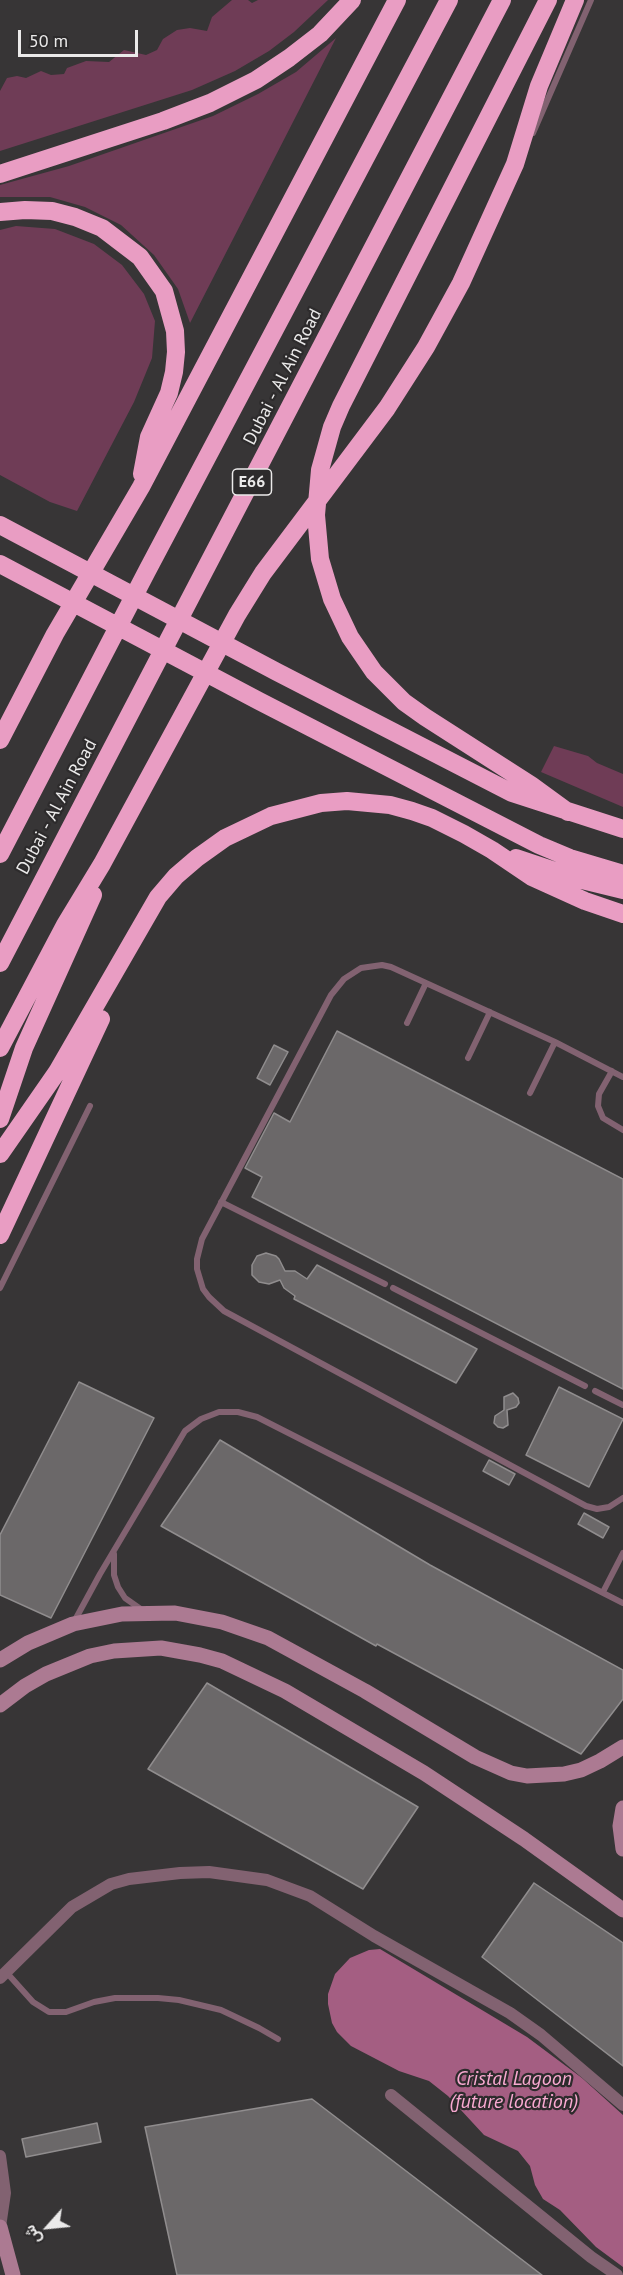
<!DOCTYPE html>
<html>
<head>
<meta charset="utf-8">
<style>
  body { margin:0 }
  #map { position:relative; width:623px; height:2275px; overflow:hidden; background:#373536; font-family:"PT Sans",Vazirmatn,sans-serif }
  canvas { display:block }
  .north { position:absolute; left:18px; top:2197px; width:60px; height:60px; -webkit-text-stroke:4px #2d2b2c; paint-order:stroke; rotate:243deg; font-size:16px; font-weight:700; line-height:24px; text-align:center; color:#ebeaea }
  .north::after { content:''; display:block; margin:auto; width:21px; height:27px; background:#ebeaea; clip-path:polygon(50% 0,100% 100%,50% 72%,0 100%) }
  .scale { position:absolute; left:18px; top:30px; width:120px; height:27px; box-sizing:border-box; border:3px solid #ebeaea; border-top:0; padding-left:8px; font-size:18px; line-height:21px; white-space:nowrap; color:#ebeaea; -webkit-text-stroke:4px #2d2b2c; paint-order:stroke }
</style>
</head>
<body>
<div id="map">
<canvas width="623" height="2275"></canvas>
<div class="north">ش</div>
<div class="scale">50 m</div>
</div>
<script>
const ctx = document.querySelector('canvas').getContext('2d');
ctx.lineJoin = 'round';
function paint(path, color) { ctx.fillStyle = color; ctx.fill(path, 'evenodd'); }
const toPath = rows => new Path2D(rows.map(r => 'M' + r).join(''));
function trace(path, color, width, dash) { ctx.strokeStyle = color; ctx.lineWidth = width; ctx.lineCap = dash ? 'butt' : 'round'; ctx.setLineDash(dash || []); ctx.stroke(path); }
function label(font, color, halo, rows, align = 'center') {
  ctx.font = font + ' "PT Sans",sans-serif'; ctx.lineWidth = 4.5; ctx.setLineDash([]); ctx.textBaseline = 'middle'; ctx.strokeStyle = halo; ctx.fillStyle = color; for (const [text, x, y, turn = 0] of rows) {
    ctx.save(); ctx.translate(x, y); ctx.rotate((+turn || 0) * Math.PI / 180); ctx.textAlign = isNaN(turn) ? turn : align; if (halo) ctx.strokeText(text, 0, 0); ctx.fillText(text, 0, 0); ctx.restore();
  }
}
const green = toPath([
  [232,0,248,0,252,3,258,0,328,0,294,32,269,51,235,71,192,90,0,151,0,91,7,78,17,76,26,78,41,71,51,75,64,74,67,68,86,61,109,62,124,50,146,55,157,50,163,39,177,30,190,28,207,31,212,17],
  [336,38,190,323,178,289,154,255,121,225,85,207,50,197,0,197,0,185,69,166,213,116,258,94,296,72],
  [16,226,55,229,94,244,122,265,144,294,155,321,152,358,134,402,77,511,50,502,0,475,0,230],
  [554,746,588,756,597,763,623,774,623,807,541,772]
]);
const water = toPath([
  [380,1949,527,2037,582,2078,623,2115,623,2267,596,2247,560,2210,543,2199,535,2185,530,2166,518,2151,484,2135,448,2096,429,2081,399,2071,351,2046,337,2032,332,2023,328,2004,328,1994,335,1974,350,1958,369,1950]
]);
const building = toPath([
  [337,1031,623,1179,623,1389,252,1197,262,1177,245,1168,274,1113,290,1122,337,1031],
  [274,1045,288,1052,270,1085,257,1078,274,1045],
  [266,1253,276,1256,279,1259,285,1271,295,1271,307,1279,317,1265,477,1349,456,1383,294,1299,295,1296,284,1288,280,1280,269,1284,259,1282,252,1275,252,1265,257,1256,266,1253],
  [79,1382,154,1418,51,1618,0,1595,0,1535,79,1382],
  [559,1387,623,1419,589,1487,526,1455,559,1387],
  [513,1393,518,1398,519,1403,516,1407,507,1410,508,1425,503,1428,498,1427,494,1423,495,1416,504,1410,504,1397,513,1393],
  [220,1440,430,1565,623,1670,623,1699,581,1754,377,1644,376,1646,161,1526,220,1440],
  [489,1460,515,1474,509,1485,483,1471,489,1460],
  [584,1513,609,1527,603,1538,578,1524,584,1513],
  [207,1683,418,1807,363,1889,148,1769,207,1683],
  [534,1883,623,1943,623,2066,482,1957,534,1883],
  [312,2099,542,2275,177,2275,145,2127,312,2099],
  [97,2123,101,2142,26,2157,22,2139,97,2123]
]);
const lane = toPath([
  [533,133,591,0],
  [407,1023,426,983],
  [468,1058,490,1012],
  [612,1071,599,1094,598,1106,603,1118,623,1130],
  [623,1077,555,1042,391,967,382,965,361,968,344,979,331,995,202,1239,197,1259,197,1269,203,1289,209,1297,224,1311,586,1506,597,1509,609,1507,623,1498],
  [530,1093,555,1042],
  [221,1202,385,1284],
  [0,1288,90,1106],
  [393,1288,585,1386],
  [595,1391,623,1405],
  [114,1554,114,1575,118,1587,125,1598,142,1610],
  [603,1592,623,1553],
  [75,1620,100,1574,185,1431,201,1419,219,1412,238,1412,257,1417,623,1603],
  [7,1973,33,2002,49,2012,66,2012,94,2002,115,1998,158,1998,179,2000,221,2010,259,2028,278,2039]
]);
const street = toPath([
  [0,1978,72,1907,111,1884,129,1879,180,1873,209,1872,267,1880,310,1896,374,1936,510,2013,541,2035,623,2105],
  [391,2095,591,2257,617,2275],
  [0,2156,5,2193,0,2227]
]);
const secondary = toPath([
  [0,1660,28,1643,73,1624,122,1614,175,1613,222,1622,268,1638,365,1691,475,1757,511,1773,527,1776,564,1774,581,1770,600,1761,623,1747],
  [0,1705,25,1686,46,1674,90,1656,114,1651,161,1648,200,1655,222,1661,285,1691,424,1773,524,1839,623,1910],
  [623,1808,620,1826,623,1849],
  [0,2227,13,2275]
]);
const highway = toPath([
  [548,0,341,406,332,427,320,470,316,515,320,559,332,599,350,637,374,672,404,702,425,717,531,785,568,812],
  [0,174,163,121,210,103,256,80,289,58,320,34,352,0],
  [0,212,25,210,52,211,75,217,102,228,140,257,164,291,175,331,176,352,174,372,169,393,149,437,142,474],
  [0,525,277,672,512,793,623,829],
  [0,564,259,701,539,845,570,858,623,874],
  [0,740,55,634,141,487,397,0],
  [0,854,147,571,449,0],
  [516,858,582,880,623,890],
  [0,963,502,0],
  [0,1048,65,925,102,864,237,615,263,573,387,408,426,347,461,283,515,164,539,86,575,0],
  [0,1119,24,1048,93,895],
  [0,1154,57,1072,158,897,176,876,197,858,225,838,271,816,321,803,347,801,390,805,412,811,432,818,464,834,492,850,532,877,585,901,623,914],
  [0,1235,101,1019]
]);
const shields = [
  [252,482,39]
];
const shieldNames = [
  ["E66",252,482]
];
const streetNames = [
  ["Dubai - Al Ain Road",283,377,-63],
  ["Dubai - Al Ain Road",57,807,-62]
];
const waterNames = [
  ["Cristal Lagoon",514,2079],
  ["(future location)",514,2102]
];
paint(green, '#6f3c56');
paint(water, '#a45e82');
paint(building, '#6b6869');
trace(building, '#908d8e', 1.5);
trace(lane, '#826271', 6);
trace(street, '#826271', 12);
trace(secondary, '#ac7a92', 15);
trace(highway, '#e99dc3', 18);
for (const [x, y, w] of shields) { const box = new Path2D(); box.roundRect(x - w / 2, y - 13, w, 26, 4.5); ctx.fillStyle = '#2d2b2c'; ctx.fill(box); trace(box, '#ebeaea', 1.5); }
label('bold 16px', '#ebeaea', null, shieldNames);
label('18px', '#ebeaea', '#2d2b2c', streetNames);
label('italic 20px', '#f9a9d1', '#2d2b2c', waterNames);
</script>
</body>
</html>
